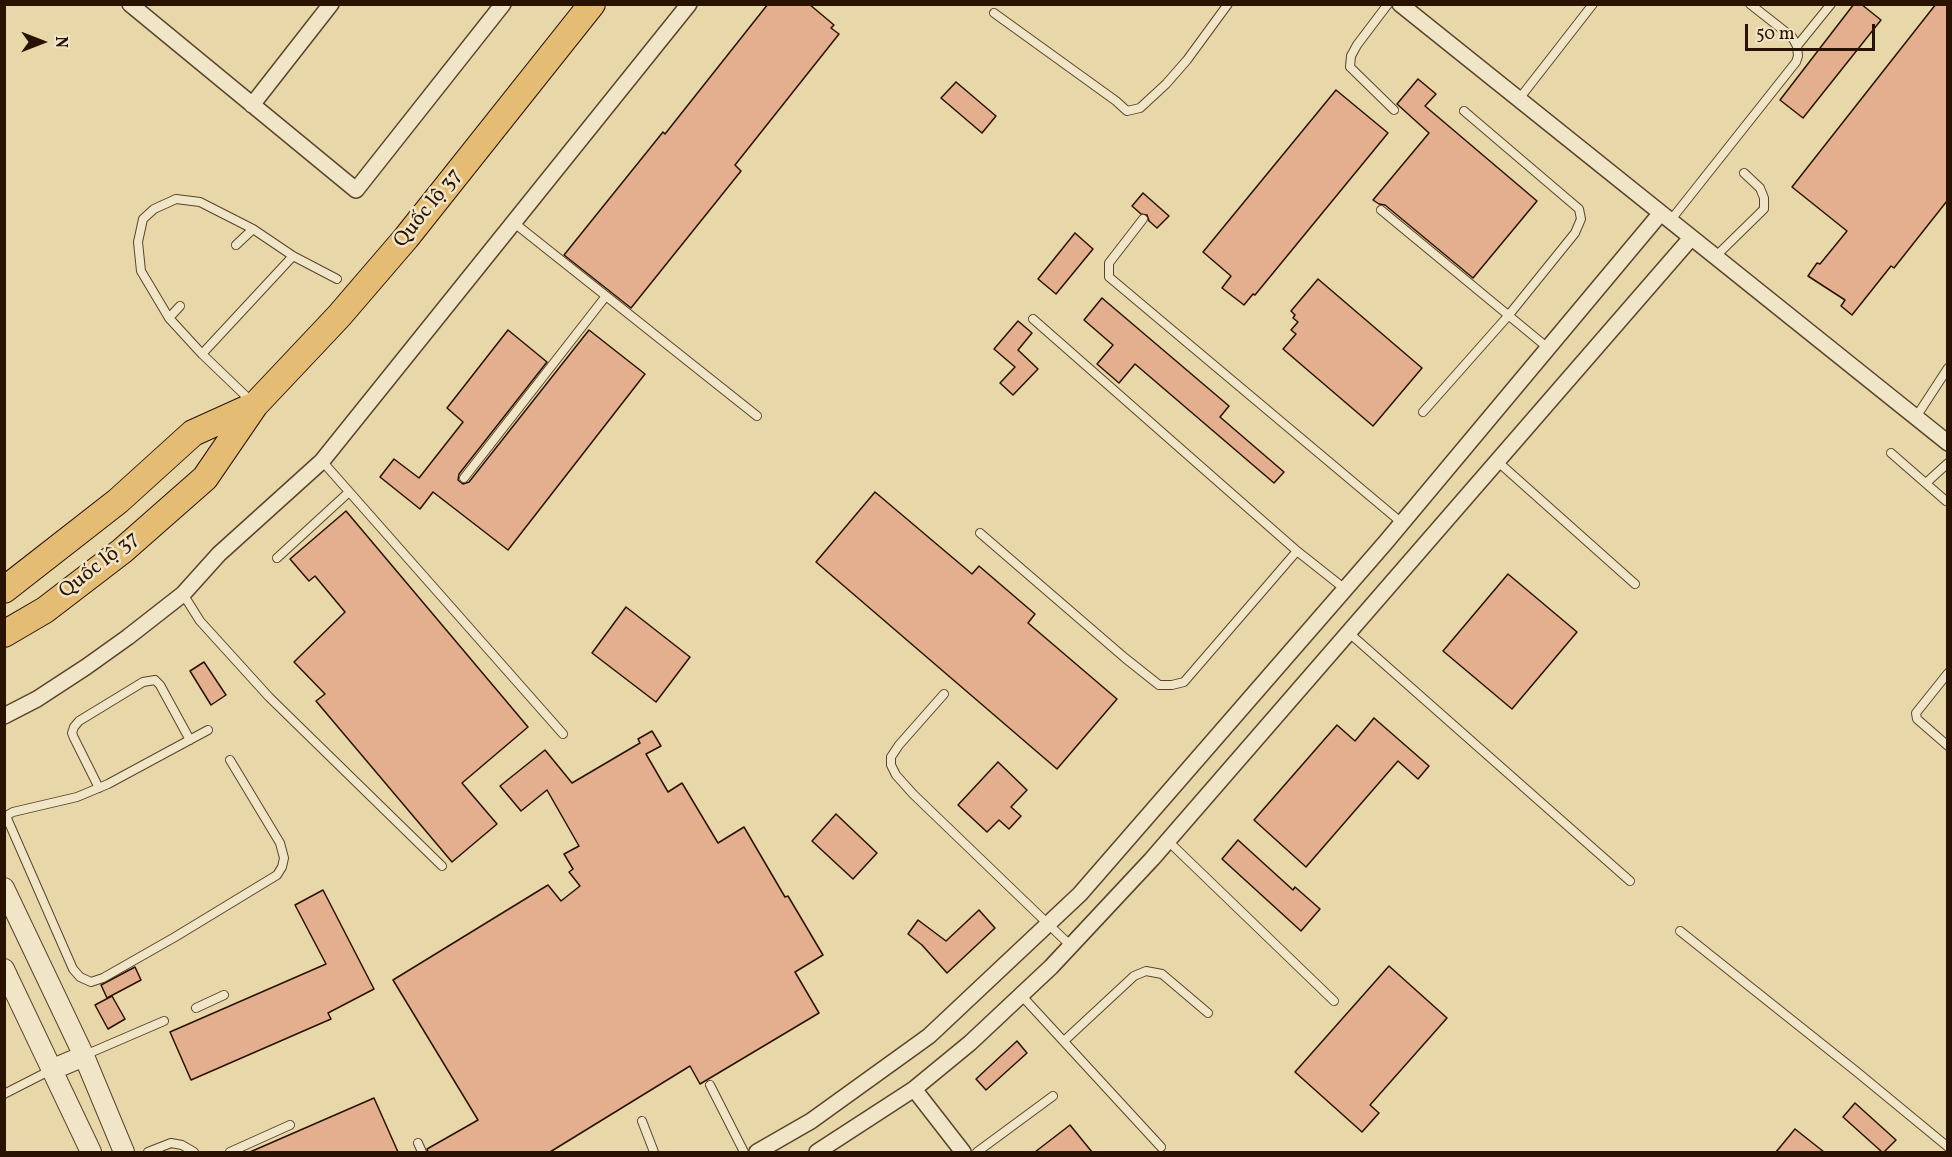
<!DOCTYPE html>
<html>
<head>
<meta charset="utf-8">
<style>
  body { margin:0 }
  #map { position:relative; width:1952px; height:1157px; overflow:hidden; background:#e8d7a9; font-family:Vollkorn,serif }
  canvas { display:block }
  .frame { position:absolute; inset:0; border:6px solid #291300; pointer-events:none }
  .north { position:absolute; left:12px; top:12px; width:60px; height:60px; -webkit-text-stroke:4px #f0e5c7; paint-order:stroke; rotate:90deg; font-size:16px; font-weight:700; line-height:24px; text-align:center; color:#291300 }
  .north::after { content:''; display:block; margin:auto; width:21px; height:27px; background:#291300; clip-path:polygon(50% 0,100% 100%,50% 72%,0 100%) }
  .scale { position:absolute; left:1745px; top:24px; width:130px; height:27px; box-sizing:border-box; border:3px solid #291300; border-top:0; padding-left:8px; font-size:18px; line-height:21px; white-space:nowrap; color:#291300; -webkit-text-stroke:4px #f0e5c7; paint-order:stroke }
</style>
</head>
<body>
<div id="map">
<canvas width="1952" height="1157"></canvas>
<div class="frame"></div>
<div class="north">N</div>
<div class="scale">50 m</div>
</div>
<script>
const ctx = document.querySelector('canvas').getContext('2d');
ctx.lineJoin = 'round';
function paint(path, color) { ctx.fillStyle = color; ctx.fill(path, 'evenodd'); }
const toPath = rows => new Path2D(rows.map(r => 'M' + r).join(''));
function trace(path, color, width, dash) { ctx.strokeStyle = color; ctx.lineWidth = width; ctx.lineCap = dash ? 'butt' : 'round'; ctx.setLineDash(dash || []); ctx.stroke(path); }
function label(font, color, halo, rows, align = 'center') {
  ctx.font = font + ' Vollkorn,serif'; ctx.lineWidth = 5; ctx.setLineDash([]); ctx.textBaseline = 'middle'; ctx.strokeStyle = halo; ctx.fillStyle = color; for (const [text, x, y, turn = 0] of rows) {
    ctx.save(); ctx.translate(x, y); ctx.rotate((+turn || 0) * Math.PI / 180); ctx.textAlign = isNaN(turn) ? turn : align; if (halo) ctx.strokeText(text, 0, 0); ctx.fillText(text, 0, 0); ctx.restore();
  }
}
const building = toPath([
  [768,4,809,4,834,25,831,28,839,34,735,165,741,171,631,308,564,255,663,132,665,134,768,4],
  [1854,4,1861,4,1881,20,1803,118,1780,100,1854,4],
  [1936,4,1947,4,1947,201,1894,268,1891,266,1852,315,1841,306,1845,300,1808,276,1817,263,1820,264,1847,231,1792,187,1936,4],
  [1418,79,1436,94,1425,106,1537,201,1473,278,1385,205,1379,204,1373,200,1429,133,1397,104,1418,79],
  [956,82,996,116,982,133,941,98,956,82],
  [1336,90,1388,133,1255,295,1253,294,1244,305,1222,288,1231,276,1203,252,1336,90],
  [1143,193,1169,216,1157,228,1149,221,1147,215,1141,214,1132,206,1143,193],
  [1075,233,1093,249,1056,294,1038,279,1075,233],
  [1318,279,1422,368,1373,426,1283,349,1296,334,1291,330,1298,322,1293,318,1295,315,1291,311,1318,279],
  [1102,298,1229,406,1220,417,1284,472,1274,483,1135,364,1119,383,1097,364,1113,345,1084,320,1102,298],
  [1018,321,1032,333,1018,350,1038,369,1013,395,1000,383,1015,367,994,349,1018,321],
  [508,330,547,362,459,474,458,480,463,484,469,482,589,330,645,374,508,550,433,492,420,509,380,477,394,459,419,478,463,422,447,408,508,330],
  [875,492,972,574,979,566,1035,614,1028,623,1117,699,1057,769,816,562,875,492],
  [346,511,528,727,462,783,497,824,452,862,316,701,325,694,294,662,345,612,315,576,309,581,290,559,346,511],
  [1508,574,1577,632,1512,709,1443,651,1508,574],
  [626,607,690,657,656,702,592,653,626,607],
  [204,662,226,695,211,705,190,671,204,662],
  [1374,718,1429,766,1418,779,1398,761,1306,867,1254,820,1337,725,1355,741,1374,718],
  [652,731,661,746,646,754,668,792,682,783,718,843,744,827,785,897,788,896,823,955,795,972,819,1013,700,1084,690,1066,550,1152,428,1152,427,1149,478,1120,393,980,548,885,561,901,580,886,569,872,573,869,564,854,579,846,547,790,521,811,500,786,545,750,572,783,640,743,638,739,652,731],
  [998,762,1027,790,1011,807,1021,816,1009,829,999,820,987,832,958,805,998,762],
  [836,814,877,853,853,879,812,841,836,814],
  [1238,840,1293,890,1295,887,1320,909,1301,931,1222,859,1238,840],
  [323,890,374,989,328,1013,331,1019,191,1080,170,1032,326,964,295,905,323,890],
  [979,910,995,928,947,973,922,945,908,934,918,920,946,941,979,910],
  [1389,966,1447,1018,1370,1105,1379,1113,1362,1132,1295,1072,1389,966],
  [135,967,141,980,107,998,101,985,135,967],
  [112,996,125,1019,108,1029,95,1005,112,996],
  [1017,1041,1027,1053,986,1090,976,1079,1017,1041],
  [374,1098,398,1152,250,1152,374,1098],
  [1855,1103,1896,1140,1884,1152,1882,1152,1843,1117,1855,1103],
  [1070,1125,1092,1152,1035,1152,1070,1125],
  [1795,1129,1824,1152,1776,1152,1795,1129]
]);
const service = toPath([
  [1388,4,1357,45,1351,56,1350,67,1394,110],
  [994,13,1116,101,1127,111,1140,108,1166,84,1187,60,1228,4],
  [1797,46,1831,4],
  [1519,99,1593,4],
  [1381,210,1548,348],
  [1143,219,1109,263,1109,277,1402,523],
  [1670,221,1796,62,1798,56,1797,46,1792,37,1750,4],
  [513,222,757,416],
  [236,245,253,229,293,256,337,279],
  [1715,257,1764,209,1764,198,1760,188,1744,173],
  [180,306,169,318,202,354,251,401],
  [169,318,141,271,138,242,143,219,154,209,176,199,200,202,253,229],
  [1033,319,1297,551],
  [202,354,293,256],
  [1423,412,1508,316,1575,233,1581,219,1579,209,1464,111],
  [1916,417,1948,368],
  [1891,453,1946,501],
  [322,461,563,734],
  [1497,461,1635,584],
  [464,478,606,296],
  [1926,483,1948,463],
  [980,533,1125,658,1159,685,1172,685,1184,682,1297,551,1345,589],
  [277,558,349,492],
  [183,594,200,621,269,697,442,866],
  [1348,632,1630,881],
  [1948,673,1916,713,1917,719,1948,746],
  [944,694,899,745,891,757,891,765,896,775,913,794,1071,946],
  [99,788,74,738,72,733,74,727,79,721,143,682,155,680,160,685,190,740],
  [6,816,73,969,80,977,91,982,103,978,175,937,277,875,282,867,284,858,280,843,230,760],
  [4,817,13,812,77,797,108,784,208,730],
  [1168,841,1334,1001],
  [1680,931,1857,1072,1948,1147],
  [1021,995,1161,1147],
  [196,1008,224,995],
  [1064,1041,1134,976,1146,971,1162,974,1208,1013],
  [85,1055,164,1021],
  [710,1085,744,1152],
  [4,1094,51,1070],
  [642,1121,654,1152],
  [418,1143,422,1152],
  [148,1152,171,1143,182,1145,194,1152],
  [230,1152,290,1125],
  [977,1152,1053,1096]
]);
const minor = toPath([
  [130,4,356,190,503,4],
  [1400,4,1948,443],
  [252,105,331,4],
  [4,716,37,699,86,667,128,637,183,594,219,554,322,461,689,4],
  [914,1089,963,1152],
  [757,1152,811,1121,929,1036,1080,894,1386,542,1660,214],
  [817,1152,914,1089,970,1043,1051,967,1152,859,1691,238]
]);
const tertiary = toPath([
  [4,888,84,1056,124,1152],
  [4,969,91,1152],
  [51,1070,84,1056]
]);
const trunk = toPath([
  [4,590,118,501,193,433,255,405],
  [4,634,45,610,122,551,205,478,255,405,339,316,406,238,592,4]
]);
const streetNames = [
  ["Quốc lộ 37",429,209,-51],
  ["Quốc lộ 37",100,566,-38]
];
paint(building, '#e3af8f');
trace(building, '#291300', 1.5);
trace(service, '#59442a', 10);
trace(minor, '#59442a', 18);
trace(tertiary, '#59442a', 22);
trace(trunk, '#291300', 28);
trace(service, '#f0e5c7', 8);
trace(minor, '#f0e5c7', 15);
trace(tertiary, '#f0e5c7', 20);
trace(trunk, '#e4bc74', 26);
label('21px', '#291300', '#f0e5c7', streetNames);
</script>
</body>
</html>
